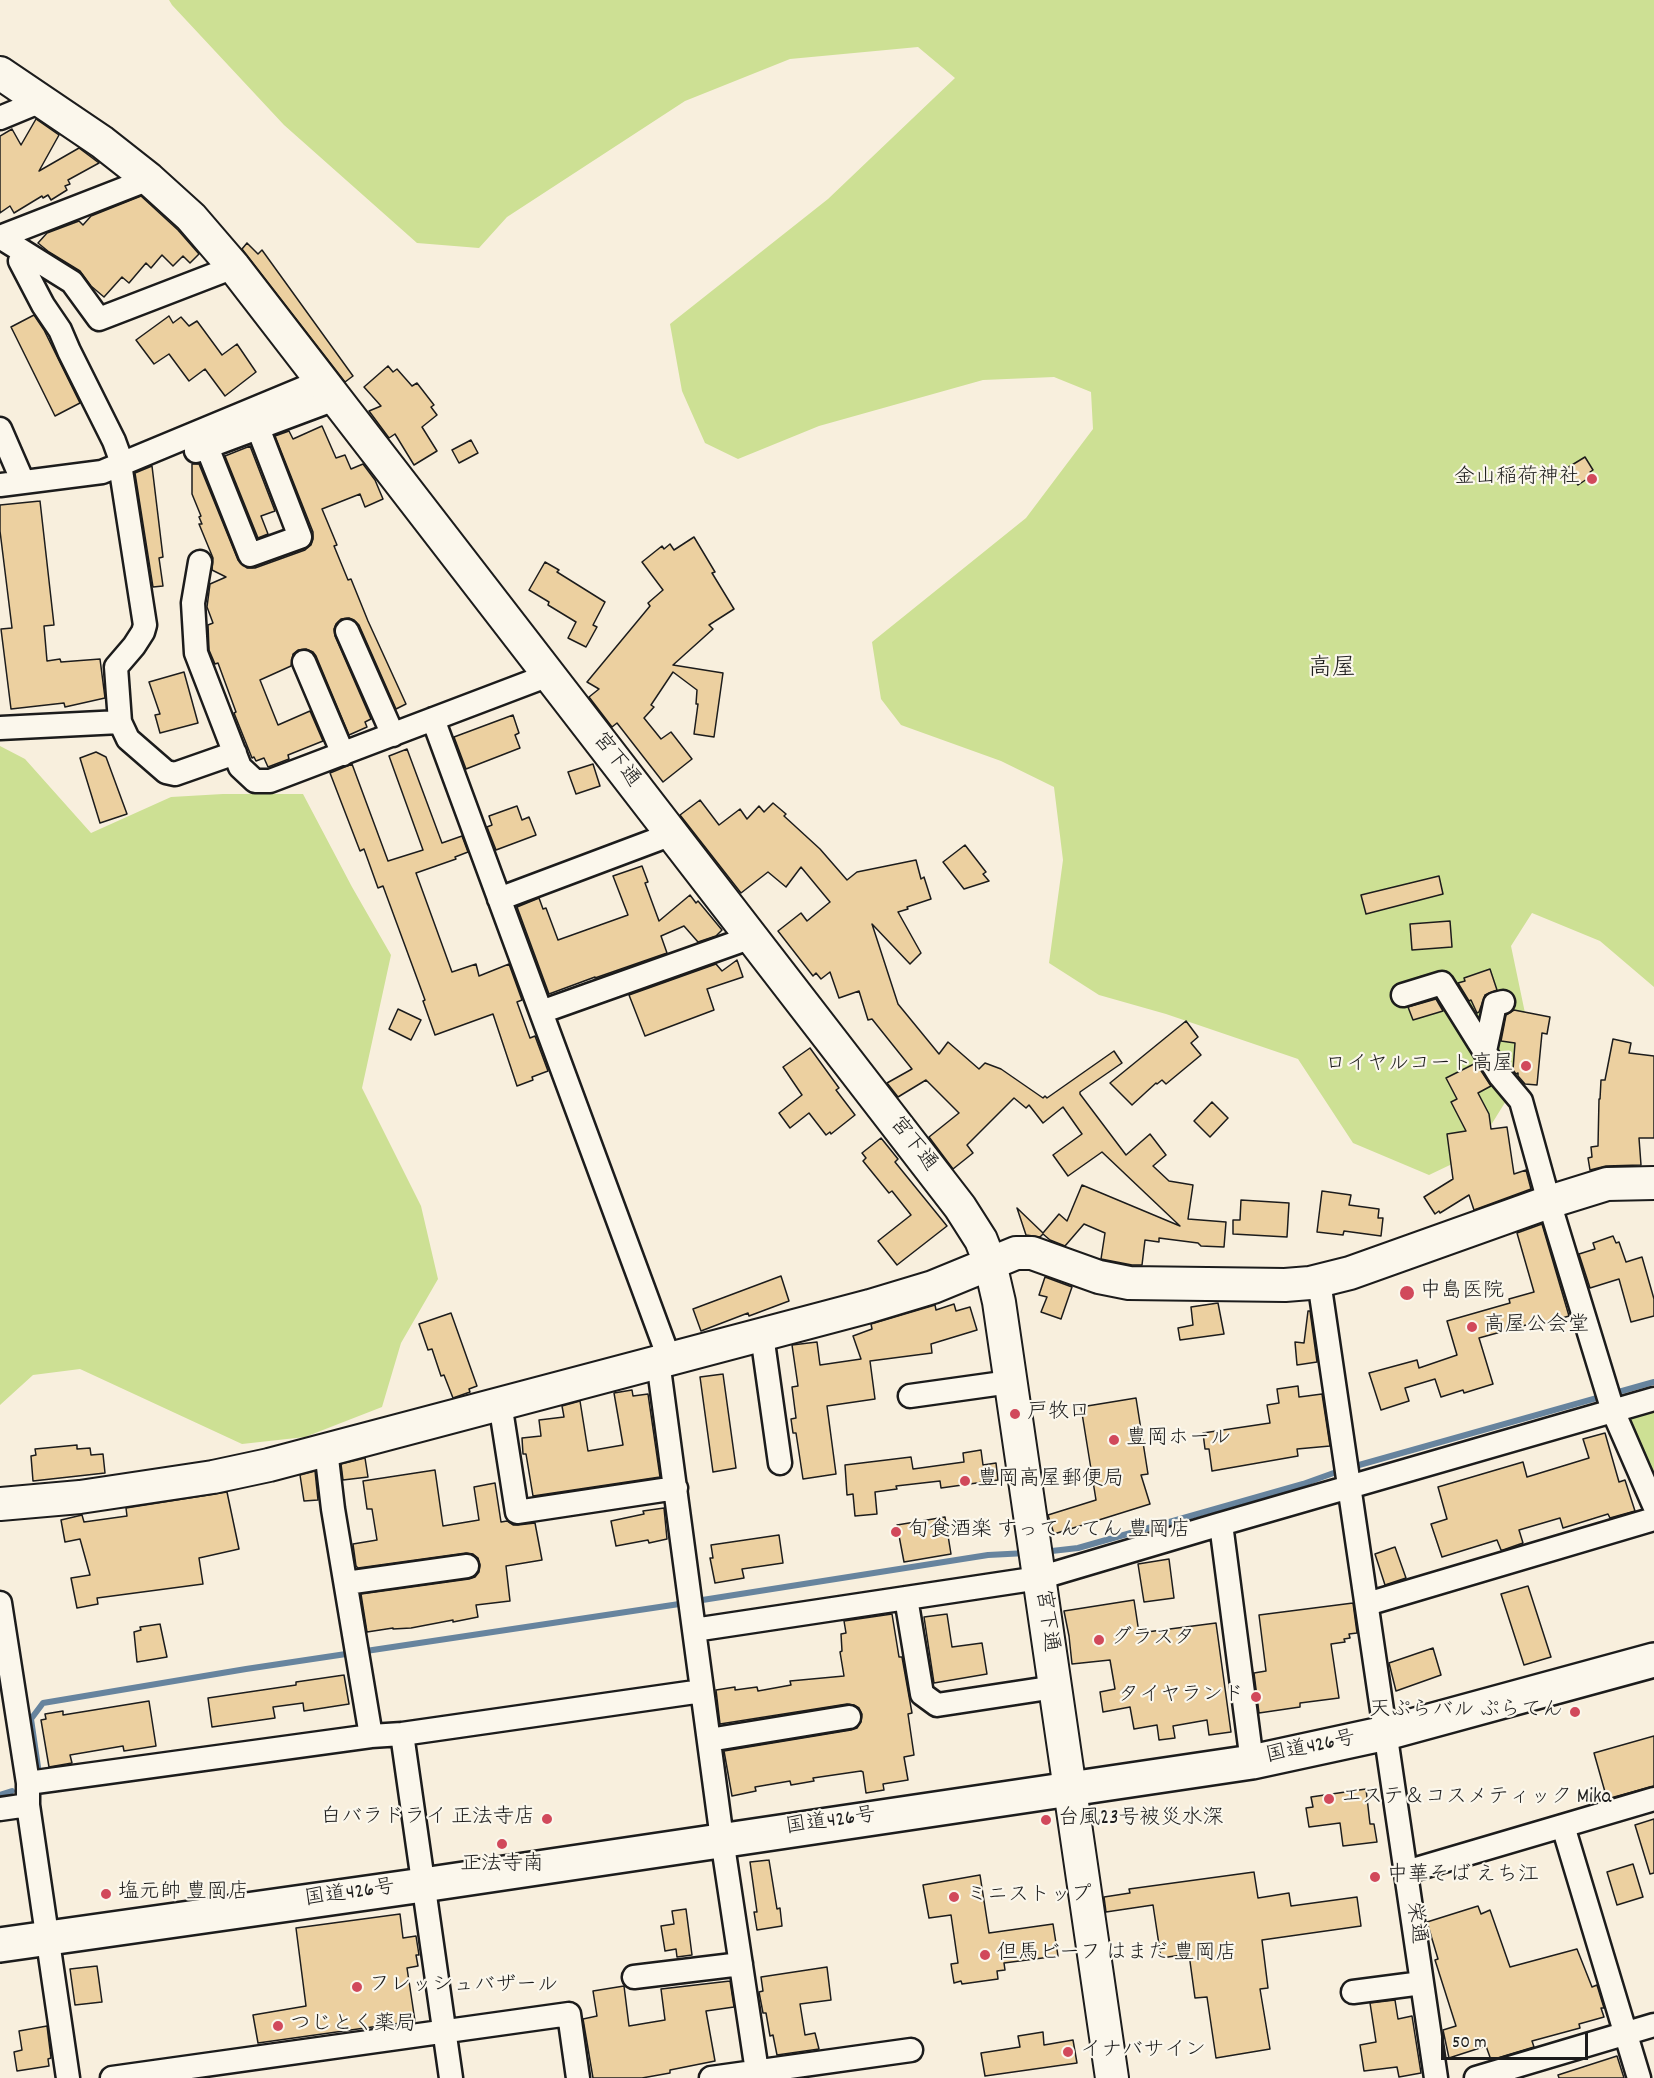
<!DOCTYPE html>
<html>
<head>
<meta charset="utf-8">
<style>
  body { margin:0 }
  #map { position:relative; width:1654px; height:2078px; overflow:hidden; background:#f8efdd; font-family:Dekko,sans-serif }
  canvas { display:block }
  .scale { position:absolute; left:1441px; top:2033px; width:147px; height:27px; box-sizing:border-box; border:3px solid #1c1c1c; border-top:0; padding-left:8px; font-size:18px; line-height:21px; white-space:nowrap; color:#1c1c1c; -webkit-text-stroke:4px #fbf7ec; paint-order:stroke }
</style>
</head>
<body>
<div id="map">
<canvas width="1654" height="2078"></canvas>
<div class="scale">50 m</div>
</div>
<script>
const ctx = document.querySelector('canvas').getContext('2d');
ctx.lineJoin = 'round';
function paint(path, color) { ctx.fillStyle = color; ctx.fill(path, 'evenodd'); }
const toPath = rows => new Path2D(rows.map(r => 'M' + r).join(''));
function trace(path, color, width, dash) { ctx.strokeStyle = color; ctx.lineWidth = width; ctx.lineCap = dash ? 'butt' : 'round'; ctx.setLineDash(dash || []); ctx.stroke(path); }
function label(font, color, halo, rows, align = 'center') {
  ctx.font = font + ' Dekko,"Klee One",sans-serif'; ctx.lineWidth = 4.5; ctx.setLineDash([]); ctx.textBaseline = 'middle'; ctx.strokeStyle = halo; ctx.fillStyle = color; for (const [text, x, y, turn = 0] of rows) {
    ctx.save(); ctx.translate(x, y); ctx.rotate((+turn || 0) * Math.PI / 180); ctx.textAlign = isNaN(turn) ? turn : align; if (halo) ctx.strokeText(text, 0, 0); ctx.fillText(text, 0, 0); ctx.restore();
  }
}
const green = toPath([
  [169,0,1654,0,1654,987,1600,941,1532,913,1511,946,1530,1037,1519,1080,1473,1154,1429,1175,1353,1143,1298,1059,1166,1014,1099,995,1049,963,1063,860,1054,787,1001,761,901,725,881,699,872,642,1026,518,1093,429,1091,392,1054,377,983,380,819,426,738,459,705,443,682,391,670,324,828,199,955,78,918,47,790,59,685,101,507,217,479,248,417,243,284,125,172,5],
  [0,746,25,759,91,833,171,797,223,794,303,794,352,887,391,955,362,1088,421,1206,438,1279,401,1343,382,1407,305,1437,242,1444,80,1369,33,1375,0,1405],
  [1654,1406,1654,1489,1624,1425,1630,1413]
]);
const stream = toPath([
  [1352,1467,1654,1382],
  [1043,1552,1078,1548,1303,1484,1342,1470],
  [696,1601,988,1555,1027,1553],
  [38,1767,31,1719,43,1703,246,1669,686,1603],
  [0,1795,12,1791]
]);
const building = toPath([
  [36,119,59,135,39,171,79,148,99,163,68,180,70,184,65,186,67,190,51,200,48,195,43,198,42,196,14,213,10,206,0,213,0,136,12,129,21,145,36,119],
  [141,196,178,230,199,254,190,263,183,256,173,266,162,255,151,268,146,263,129,283,122,277,104,297,91,286,80,271,49,252,38,243,47,233,79,221,83,225,91,216,141,196],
  [247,243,258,254,262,250,353,376,345,382,242,249,247,243],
  [34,315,44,330,80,403,55,416,11,327,34,315],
  [169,316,173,323,181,317,189,326,197,321,222,355,237,344,256,372,225,396,205,369,189,381,169,354,154,364,136,340,169,316],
  [388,366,393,372,397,369,412,386,417,383,434,405,431,407,437,415,422,427,437,451,414,465,395,434,389,438,369,411,381,406,364,387,388,366],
  [322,426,336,458,345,455,351,469,363,464,375,480,383,499,365,507,360,494,322,509,337,545,334,546,348,580,351,579,368,621,406,704,396,709,359,625,354,620,349,618,341,619,336,624,334,629,335,636,371,719,365,722,367,727,349,735,316,656,313,652,306,649,298,650,293,654,291,666,260,680,278,725,310,711,323,741,288,755,289,759,268,767,264,758,256,761,254,757,252,758,234,713,236,712,218,663,215,664,209,650,208,625,213,623,207,607,210,584,226,577,212,570,213,558,199,524,202,524,199,517,201,516,192,494,192,464,199,464,238,560,247,568,255,568,305,550,311,545,313,539,313,532,275,436,289,431,293,439,322,426],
  [471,440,478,453,459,463,452,450,471,440],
  [250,446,275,511,261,516,268,534,258,538,225,456,250,446],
  [1585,457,1593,470,1590,472,1593,475,1578,485,1567,468,1585,457],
  [152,466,163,557,159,558,163,586,153,587,135,473,152,466],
  [40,501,54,625,44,626,47,661,60,659,61,662,100,659,105,698,65,707,64,703,11,709,1,629,12,628,0,531,0,505,40,501],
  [694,537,715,572,712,573,734,609,709,625,713,629,673,665,723,673,714,737,694,734,698,704,696,704,697,690,673,672,651,705,654,707,644,718,661,739,671,732,692,759,663,782,617,723,612,727,589,697,599,689,587,682,650,606,648,603,663,590,642,562,662,546,664,549,670,544,674,550,694,537],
  [545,562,559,570,557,572,605,602,593,625,597,627,586,647,568,638,576,622,548,605,549,602,529,590,545,562],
  [184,672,198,723,160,733,155,715,160,714,149,682,184,672],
  [513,715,519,733,515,735,520,748,466,769,454,737,513,715],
  [407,749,442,843,462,836,468,852,455,857,456,859,416,873,452,972,476,964,479,976,509,964,522,1000,517,1002,530,1038,535,1036,548,1071,532,1077,533,1080,517,1086,493,1014,435,1035,423,1001,425,1000,383,886,378,888,364,849,360,851,330,773,352,764,388,861,423,850,389,756,407,749],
  [96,752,106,757,127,814,100,823,80,758,96,752],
  [593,764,600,786,576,794,568,772,593,764],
  [700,800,719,825,740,809,747,819,759,806,764,812,773,803,786,814,784,816,820,849,847,880,857,872,916,860,921,879,924,877,931,899,907,907,908,909,898,912,921,953,910,964,872,924,898,1004,939,1054,948,1042,979,1069,985,1063,1001,1069,1043,1098,1045,1096,1047,1098,1114,1051,1122,1063,1080,1092,1080,1094,1126,1155,1150,1134,1166,1155,1153,1166,1169,1181,1193,1185,1188,1219,1226,1222,1224,1247,1201,1246,1198,1243,1159,1238,1159,1242,1145,1240,1142,1265,1132,1265,1101,1259,1105,1233,1084,1224,1065,1246,1050,1240,1043,1234,1040,1237,1026,1235,1017,1208,1043,1233,1059,1214,1067,1221,1082,1185,1180,1226,1102,1152,1068,1176,1053,1155,1082,1134,1063,1107,1043,1123,1029,1105,1026,1108,1014,1098,967,1145,973,1153,953,1169,929,1137,959,1113,926,1080,898,1097,887,1083,912,1069,872,1019,868,1020,859,991,839,998,830,972,821,979,816,973,813,976,778,931,801,913,807,921,830,902,801,867,786,887,768,872,741,893,680,815,700,800],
  [517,806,522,820,529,817,536,835,496,850,487,827,492,825,489,816,517,806],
  [965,845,986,872,983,874,989,881,964,889,943,862,965,845],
  [642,866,648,882,645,883,659,921,690,895,696,903,698,901,722,930,716,936,698,942,684,926,661,936,667,953,595,978,595,977,549,994,517,907,539,898,543,909,546,908,558,940,628,915,613,876,642,866],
  [1439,876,1443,894,1366,914,1361,895,1439,876],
  [1450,921,1452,947,1412,950,1410,924,1450,921],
  [737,960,743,977,707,989,714,1010,645,1036,629,995,716,964,722,971,737,960],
  [1490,969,1497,990,1485,995,1479,1012,1477,1013,1471,1000,1469,1001,1458,983,1465,981,1464,978,1490,969],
  [1436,999,1443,1011,1413,1020,1408,1007,1436,999],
  [398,1009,421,1020,411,1040,389,1029,398,1009],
  [1514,1010,1550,1017,1547,1034,1542,1033,1537,1085,1525,1084,1518,1076,1518,1073,1516,1074,1513,1070,1515,1043,1501,1041,1506,1015,1514,1010],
  [1186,1021,1198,1037,1191,1043,1201,1055,1166,1084,1162,1080,1157,1084,1156,1083,1132,1105,1110,1083,1186,1021],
  [1613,1039,1631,1043,1629,1053,1654,1056,1654,1138,1639,1138,1641,1165,1606,1166,1590,1170,1588,1158,1592,1157,1591,1147,1598,1146,1599,1099,1600,1099,1601,1080,1605,1080,1613,1039],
  [810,1048,839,1088,836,1090,855,1115,831,1134,830,1132,826,1135,809,1113,790,1128,779,1113,802,1095,783,1067,810,1048],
  [1476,1063,1491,1086,1478,1093,1489,1114,1491,1129,1507,1127,1514,1174,1526,1170,1531,1189,1474,1210,1469,1195,1440,1213,1439,1211,1435,1214,1424,1197,1453,1179,1447,1134,1466,1131,1451,1102,1457,1099,1446,1078,1476,1063],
  [1212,1102,1228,1118,1210,1137,1194,1121,1212,1102],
  [881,1138,898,1159,895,1162,947,1226,897,1265,878,1241,911,1215,892,1191,889,1193,863,1161,866,1158,862,1153,881,1138],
  [1322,1191,1351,1195,1349,1205,1379,1209,1378,1218,1383,1218,1381,1236,1344,1231,1343,1235,1317,1232,1322,1191],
  [1241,1200,1289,1203,1287,1237,1233,1234,1233,1220,1240,1220,1241,1200],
  [1542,1224,1569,1316,1545,1323,1544,1320,1479,1338,1493,1384,1464,1393,1463,1390,1441,1397,1435,1379,1405,1388,1409,1401,1381,1410,1369,1373,1417,1360,1419,1368,1457,1355,1447,1321,1510,1303,1509,1299,1534,1292,1517,1233,1542,1224],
  [1613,1236,1616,1243,1619,1242,1626,1262,1642,1257,1654,1299,1654,1316,1631,1322,1619,1279,1590,1288,1579,1254,1595,1249,1593,1243,1613,1236],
  [781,1276,789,1301,749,1316,748,1313,701,1331,693,1309,781,1276],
  [1045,1277,1072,1287,1061,1319,1041,1312,1047,1297,1039,1295,1045,1277],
  [1218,1303,1224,1334,1180,1340,1178,1328,1193,1325,1191,1307,1218,1303],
  [954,1304,956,1311,970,1307,977,1330,931,1344,932,1353,870,1361,875,1399,827,1406,836,1474,803,1479,796,1433,793,1433,791,1419,796,1418,792,1387,798,1386,792,1345,817,1342,820,1365,861,1359,853,1336,872,1329,871,1324,935,1305,936,1310,954,1304],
  [1308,1311,1310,1311,1317,1362,1297,1365,1295,1342,1304,1343,1308,1311],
  [451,1313,477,1386,469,1389,470,1392,453,1398,444,1375,441,1376,432,1349,428,1350,419,1324,451,1313],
  [723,1374,736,1468,713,1472,700,1377,723,1374],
  [1298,1386,1299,1397,1322,1394,1330,1446,1297,1449,1298,1456,1212,1471,1209,1449,1205,1449,1203,1433,1270,1423,1267,1405,1279,1403,1277,1389,1298,1386],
  [632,1390,633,1396,648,1394,660,1477,533,1496,526,1454,523,1454,522,1438,541,1436,539,1420,564,1417,562,1406,580,1401,588,1451,623,1445,614,1393,632,1390],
  [1136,1398,1148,1474,1141,1475,1150,1504,1054,1534,1048,1515,1096,1500,1081,1407,1136,1398],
  [1605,1433,1619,1482,1625,1480,1635,1511,1610,1518,1608,1514,1563,1528,1560,1518,1519,1530,1523,1543,1503,1550,1501,1550,1497,1540,1442,1557,1431,1524,1447,1519,1438,1487,1523,1462,1527,1477,1589,1458,1583,1439,1605,1433],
  [77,1445,77,1449,90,1448,91,1455,103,1454,105,1473,33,1481,31,1456,36,1455,35,1449,77,1445],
  [981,1450,983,1465,996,1463,998,1480,941,1488,940,1481,896,1486,897,1489,875,1492,877,1514,855,1516,853,1494,847,1495,845,1465,911,1457,913,1469,964,1462,963,1453,981,1450],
  [365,1458,368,1477,343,1480,341,1464,365,1458],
  [435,1470,443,1526,479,1520,474,1487,495,1483,501,1522,507,1521,513,1525,518,1525,535,1523,542,1560,506,1566,510,1601,476,1605,478,1617,453,1622,453,1620,411,1628,393,1629,393,1628,367,1632,361,1594,469,1579,475,1577,479,1572,480,1565,478,1558,473,1554,466,1553,358,1568,356,1566,353,1544,377,1540,372,1509,367,1509,363,1481,435,1470],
  [315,1471,318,1500,304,1501,300,1475,315,1471],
  [227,1492,239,1549,199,1558,203,1584,97,1598,98,1604,77,1608,71,1578,90,1575,80,1539,65,1542,61,1520,82,1515,84,1522,127,1516,126,1508,227,1492],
  [664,1508,667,1539,649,1543,648,1540,616,1546,611,1521,644,1514,643,1511,664,1508],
  [945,1517,951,1554,904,1562,897,1525,945,1517],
  [779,1535,783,1563,742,1569,744,1578,715,1583,710,1558,713,1558,711,1545,779,1535],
  [1395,1547,1406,1578,1385,1585,1375,1554,1395,1547],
  [1169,1559,1174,1598,1144,1602,1138,1564,1169,1559],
  [1528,1586,1551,1657,1524,1665,1501,1594,1528,1586],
  [1134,1600,1139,1633,1216,1623,1231,1732,1209,1735,1207,1720,1173,1726,1175,1738,1159,1740,1157,1725,1134,1729,1130,1707,1103,1712,1100,1692,1115,1689,1110,1660,1072,1664,1069,1636,1064,1611,1134,1600],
  [1353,1603,1357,1633,1349,1634,1350,1638,1344,1639,1345,1642,1331,1644,1339,1698,1300,1703,1300,1707,1259,1713,1254,1673,1266,1671,1259,1615,1353,1603],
  [892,1614,899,1657,902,1657,912,1713,908,1714,914,1755,904,1757,908,1780,883,1784,884,1790,866,1793,863,1772,861,1771,813,1778,814,1781,791,1785,790,1781,755,1787,756,1791,732,1796,724,1751,851,1730,857,1728,861,1722,862,1714,859,1708,854,1705,847,1704,720,1724,716,1690,735,1687,735,1690,757,1687,758,1691,791,1685,790,1681,844,1676,840,1652,842,1651,841,1634,846,1633,844,1621,892,1614],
  [947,1614,952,1647,982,1643,987,1674,934,1683,924,1617,947,1614],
  [160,1624,167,1657,137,1662,134,1632,141,1630,140,1627,160,1624],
  [1433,1648,1441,1675,1396,1691,1389,1663,1433,1648],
  [344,1675,349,1704,304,1711,303,1703,273,1707,275,1718,212,1727,208,1698,296,1685,296,1682,344,1675],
  [149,1701,156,1746,124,1751,123,1746,70,1755,72,1763,49,1767,41,1720,46,1719,45,1714,63,1711,63,1715,149,1701],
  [1654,1736,1654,1786,1607,1799,1594,1753,1654,1736],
  [1366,1789,1370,1824,1374,1824,1377,1842,1343,1846,1340,1823,1309,1827,1306,1808,1313,1807,1311,1797,1366,1789],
  [1654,1819,1654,1873,1650,1874,1635,1825,1654,1819],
  [769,1860,777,1909,780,1908,782,1926,757,1930,754,1912,757,1912,750,1862,769,1860],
  [1633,1864,1643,1897,1617,1905,1607,1872,1633,1864],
  [1254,1872,1258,1898,1289,1893,1291,1906,1357,1897,1361,1926,1262,1940,1268,1988,1260,1989,1270,2049,1216,2058,1207,1997,1195,1998,1189,1954,1161,1958,1153,1905,1106,1912,1104,1897,1130,1893,1129,1889,1254,1872],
  [980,1875,989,1933,1053,1924,1058,1956,1004,1963,1005,1970,997,1971,998,1979,962,1984,961,1981,954,1983,951,1964,958,1963,951,1915,929,1918,923,1885,980,1875],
  [1478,1906,1481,1914,1490,1910,1510,1967,1577,1949,1592,1987,1597,1985,1604,2008,1601,2008,1604,2017,1579,2024,1580,2028,1532,2041,1534,2047,1491,2060,1486,2046,1449,2058,1443,2030,1456,2026,1435,1960,1438,1959,1427,1922,1478,1906],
  [686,1909,692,1955,677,1957,676,1949,665,1951,661,1926,674,1924,672,1911,686,1909],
  [400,1914,403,1938,416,1936,419,1955,416,1955,418,1966,407,1968,415,2021,258,2043,253,2015,306,2006,296,1928,400,1914],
  [97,1966,102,2002,75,2005,70,1969,97,1966],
  [827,1967,831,2000,800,2004,805,2035,815,2033,819,2049,777,2055,773,2035,770,2036,766,2013,763,2013,759,1992,763,1991,761,1977,827,1967],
  [730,1981,734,2007,706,2011,715,2061,670,2070,670,2073,642,2078,593,2078,583,2019,597,2016,593,1991,624,1986,629,2026,665,2020,661,1989,730,1981],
  [1395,2000,1398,2019,1412,2016,1421,2073,1399,2077,1397,2067,1364,2071,1360,2045,1376,2042,1370,2003,1395,2000],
  [47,2026,51,2058,48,2059,49,2066,17,2071,14,2052,22,2050,19,2031,47,2026],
  [1043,2032,1044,2045,1073,2040,1077,2063,985,2076,981,2053,1020,2047,1018,2036,1043,2032],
  [1617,2056,1624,2078,1559,2078,1558,2075,1617,2056]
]);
const street = toPath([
  [0,118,41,101],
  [0,237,72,282,99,319,234,267],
  [0,237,149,179],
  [20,261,43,305,60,330,69,351,114,441,122,463],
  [0,429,20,475],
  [207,447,250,555,300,537,258,428],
  [196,451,335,399],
  [120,464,145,625,143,632,134,646,116,667,120,722,128,739,166,772,175,774,235,753],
  [0,485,102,472,321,381],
  [200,562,193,603,196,653,240,767,255,781,270,781,549,675],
  [347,631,393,735],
  [304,662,343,754],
  [433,719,541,1012,752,937],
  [0,728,120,722],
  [499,899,672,834],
  [1403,995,1442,983,1500,1076,1521,1101,1549,1202,1613,1411,1654,1505],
  [541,1012,669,1358],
  [1485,1051,1495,1004,1503,1002],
  [1319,1281,1436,2078],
  [762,1335,780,1463],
  [658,1361,722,1839,758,2078],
  [910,1396,1010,1382],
  [500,1403,517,1512,676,1488],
  [326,1450,333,1509,371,1736],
  [346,1583,467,1566],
  [906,1598,922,1694,937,1705,1055,1687],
  [0,1603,28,1783,28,1805,68,2078],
  [1367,1604,1654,1519],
  [694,1630,1039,1578,1221,1524],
  [402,1734,451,2078],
  [709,1740,849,1717],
  [1252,1762,1221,1524,1654,1399],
  [28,1783,371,1736,402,1734,702,1691],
  [0,1809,28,1805],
  [1563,1826,1639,2078],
  [1406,1872,1654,1799],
  [634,1977,741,1964],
  [1353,1992,1422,1983],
  [112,2078,569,2014,578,2078],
  [711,2078,911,2050],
  [1476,2078,1654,2025]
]);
const secondary = toPath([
  [0,73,102,142,149,179,191,217,234,267,960,1207,981,1240,990,1263,999,1302,1112,2078],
  [0,1504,80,1497,213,1477,269,1465,870,1306,933,1287,1016,1253,1032,1253,1099,1277,1129,1283,1285,1285,1310,1283,1350,1273,1549,1202,1607,1184,1654,1183]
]);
const highway = toPath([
  [0,1945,423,1885,1252,1762,1386,1733,1654,1660]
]);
const markers = [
  [1592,479,6,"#d1495b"],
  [1526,1066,6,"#d1495b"],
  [1407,1293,8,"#d1495b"],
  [1472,1327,6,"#d1495b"],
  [1015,1414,6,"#d1495b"],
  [1114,1440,6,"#d1495b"],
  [965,1481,6,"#d1495b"],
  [896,1532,6,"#d1495b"],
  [1099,1640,6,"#d1495b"],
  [1256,1697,6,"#d1495b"],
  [1575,1712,6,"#d1495b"],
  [1329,1799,6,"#d1495b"],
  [547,1819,6,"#d1495b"],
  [1046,1820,6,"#d1495b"],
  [502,1844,6,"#d1495b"],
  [1375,1877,6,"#d1495b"],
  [106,1894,6,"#d1495b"],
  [954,1897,6,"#d1495b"],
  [985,1955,6,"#d1495b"],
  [357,1987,6,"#d1495b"],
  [278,2026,6,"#d1495b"],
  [1068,2052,6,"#d1495b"]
];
const poiNames = [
  ["金山稲荷神社",1580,479,"right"],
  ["ロイヤルコート高屋",1514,1066,"right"],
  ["中島医院",1420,1293],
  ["高屋公会堂",1484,1327],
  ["戸牧口",1027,1414],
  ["豊岡ホール",1126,1440],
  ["豊岡高屋郵便局",977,1481],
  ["旬食酒楽 すってんてん 豊岡店",908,1532],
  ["グラスタ",1111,1640],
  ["タイヤランド",1244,1697,"right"],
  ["天ぷらバル ぷらてん",1563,1712,"right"],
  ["エステ＆コスメティック Mika",1341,1799],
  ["白バラドライ 正法寺店",535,1819,"right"],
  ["台風23号被災水深",1058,1820],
  ["正法寺南",502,1866,"center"],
  ["中華そば えち江",1387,1877],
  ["塩元帥 豊岡店",118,1894],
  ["ミニストップ",966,1897],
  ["但馬ビーフ はまだ 豊岡店",997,1955],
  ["フレッシュバザール",369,1987],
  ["つじとく薬局",290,2026],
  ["イナバサイン",1080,2052]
];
const streetNames = [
  ["宮下通",615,761,52],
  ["宮下通",912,1145,52],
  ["宮下通",1045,1621,82],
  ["国道426号",1311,1749,-12],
  ["国道426号",831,1823,-8],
  ["国道426号",350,1895,-8],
  ["栄通",1414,1923,82]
];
const quarterNames = [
  ["高屋",1332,671]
];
paint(green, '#cde094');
trace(stream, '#67849e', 6);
paint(building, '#ecd0a0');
trace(building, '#1c1c1c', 1.5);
trace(street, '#1c1c1c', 27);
trace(secondary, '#1c1c1c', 36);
trace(highway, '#1c1c1c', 38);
trace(street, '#fbf7ec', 22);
trace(secondary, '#fbf7ec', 32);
trace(highway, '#fbf7ec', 33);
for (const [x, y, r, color] of markers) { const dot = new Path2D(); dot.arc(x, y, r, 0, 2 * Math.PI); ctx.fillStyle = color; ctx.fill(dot); trace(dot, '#fbf7ec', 2); }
label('21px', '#1c1c1c', '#fbf7ec', poiNames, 'left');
label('21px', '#1c1c1c', '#fbf7ec', streetNames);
label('24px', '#1c1c1c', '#fbf7ec', quarterNames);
</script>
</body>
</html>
